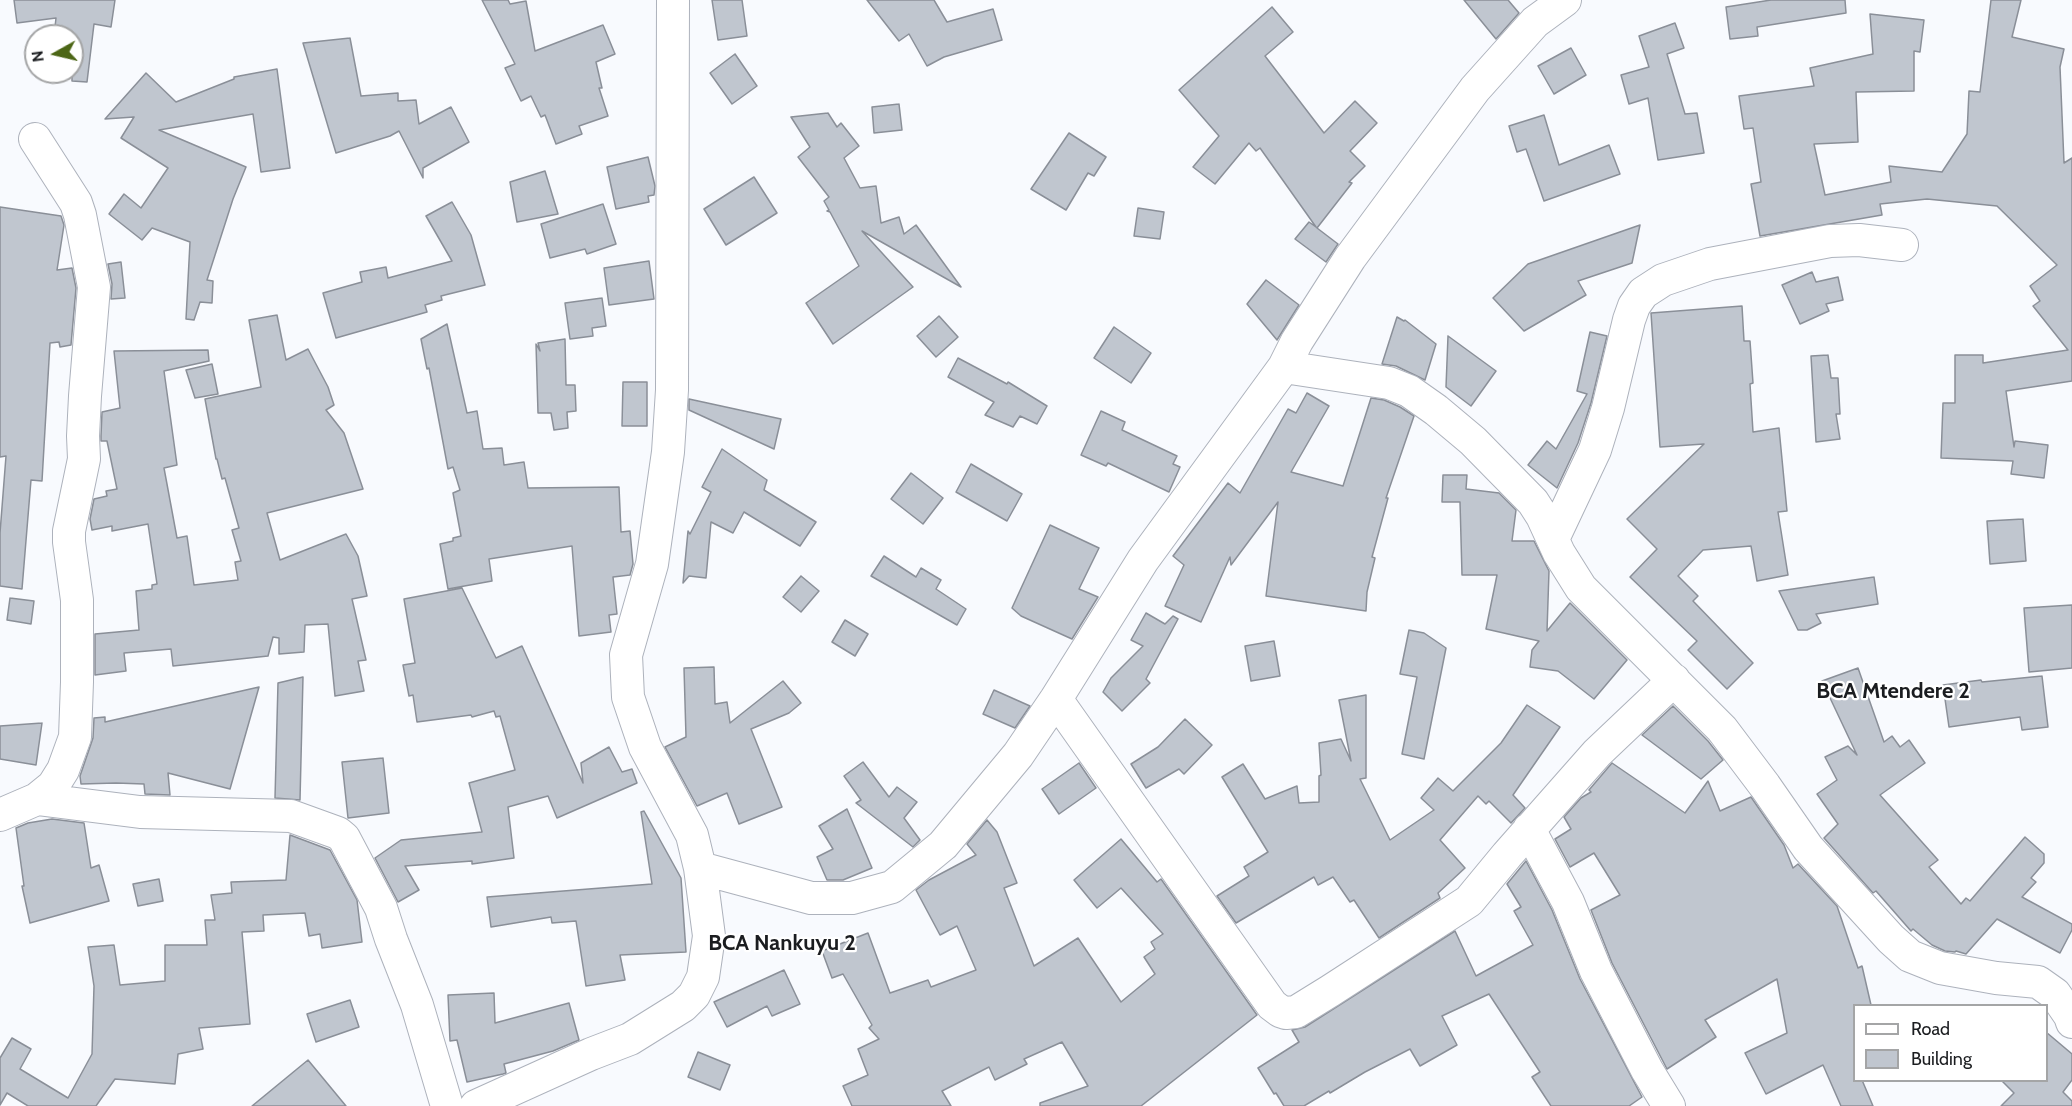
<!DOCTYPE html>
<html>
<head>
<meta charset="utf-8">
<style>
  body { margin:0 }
  #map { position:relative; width:2072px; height:1106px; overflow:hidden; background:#f8fafe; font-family:Cabin,sans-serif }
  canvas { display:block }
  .legend { position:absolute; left:1853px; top:1004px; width:195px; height:78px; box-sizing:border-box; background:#fff; border:2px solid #a4a5a6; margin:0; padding:8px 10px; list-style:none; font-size:18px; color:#1b1d20 }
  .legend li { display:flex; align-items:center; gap:12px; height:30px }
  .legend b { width:30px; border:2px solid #a4a5a6 }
  .north { position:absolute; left:24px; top:24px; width:60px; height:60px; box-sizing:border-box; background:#fff; border:2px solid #a4a5a6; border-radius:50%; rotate:262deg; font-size:16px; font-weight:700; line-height:24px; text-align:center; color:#1b1d20 }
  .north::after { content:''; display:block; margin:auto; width:21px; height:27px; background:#4c6616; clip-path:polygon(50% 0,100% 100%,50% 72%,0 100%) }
</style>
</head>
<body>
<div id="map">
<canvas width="2072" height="1106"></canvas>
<ul class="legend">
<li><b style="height:8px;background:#fff"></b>Road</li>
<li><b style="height:16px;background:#c0c6cf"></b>Building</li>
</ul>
<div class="north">N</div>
</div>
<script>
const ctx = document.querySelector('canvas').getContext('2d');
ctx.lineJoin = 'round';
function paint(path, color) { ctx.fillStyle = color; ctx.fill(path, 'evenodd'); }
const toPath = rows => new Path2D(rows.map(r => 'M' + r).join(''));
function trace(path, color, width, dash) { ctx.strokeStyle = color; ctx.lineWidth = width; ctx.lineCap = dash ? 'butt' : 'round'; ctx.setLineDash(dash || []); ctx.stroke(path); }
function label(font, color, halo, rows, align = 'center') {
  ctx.font = font + ' Cabin,sans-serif'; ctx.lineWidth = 4.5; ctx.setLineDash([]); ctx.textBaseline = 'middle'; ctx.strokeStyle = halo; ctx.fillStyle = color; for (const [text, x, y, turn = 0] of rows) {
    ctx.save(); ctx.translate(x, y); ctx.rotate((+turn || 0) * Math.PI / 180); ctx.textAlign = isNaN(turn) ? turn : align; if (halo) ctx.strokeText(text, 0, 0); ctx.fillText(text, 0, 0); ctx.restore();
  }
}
const building = toPath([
  [14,0,115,0,111,27,94,24,87,82,72,81,72,36,54,36,56,18,17,23,14,0],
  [482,0,508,0,510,4,526,1,535,51,603,25,615,54,596,62,602,88,599,88,608,116,579,126,582,134,556,144,545,115,541,117,531,96,521,101,505,68,515,64,482,0],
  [712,0,742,0,747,36,718,40,712,0],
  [867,0,934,0,947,22,993,9,1002,40,944,57,927,66,909,34,899,41,867,0],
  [1464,0,1508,0,1519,13,1496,39,1464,0],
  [1771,0,1845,0,1846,13,1757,27,1758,36,1730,39,1726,7,1771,0],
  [1991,0,2021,0,2012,37,2064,49,2060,67,2064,163,2072,158,2072,381,2006,391,2014,447,2015,441,2048,445,2044,478,2011,474,2013,461,1941,458,1943,403,1955,403,1955,355,1983,355,1983,363,2068,350,2033,306,2040,301,2030,286,2057,265,1997,206,1927,199,1880,204,1882,215,1760,236,1751,184,1761,182,1753,128,1744,129,1739,96,1814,86,1810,68,1873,54,1870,14,1924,20,1920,52,1914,51,1914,91,1856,92,1858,142,1814,144,1825,195,1891,182,1889,166,1942,172,1967,134,1969,91,1980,92,1991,0],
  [1272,7,1293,32,1265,56,1324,133,1355,101,1377,123,1350,151,1365,166,1349,182,1352,183,1317,228,1338,244,1326,262,1295,239,1309,222,1316,227,1260,148,1256,151,1249,143,1215,184,1193,167,1219,136,1179,90,1272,7],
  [1675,23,1684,48,1667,54,1685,114,1697,113,1704,153,1658,160,1648,98,1629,104,1621,75,1649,67,1639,36,1675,23],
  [350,38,361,96,398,93,398,101,416,100,419,124,451,107,469,142,423,168,423,178,399,131,390,136,336,153,303,43,350,38],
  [1571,48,1586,75,1554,94,1538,66,1571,48],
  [735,54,757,86,732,104,710,73,735,54],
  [277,69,290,168,261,172,253,114,159,130,246,167,233,199,207,280,213,281,212,303,200,302,194,320,186,319,190,242,152,228,142,240,109,214,124,194,141,208,168,168,121,138,134,117,105,119,146,73,176,102,234,79,234,77,277,69],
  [899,104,902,130,874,133,872,107,899,104],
  [828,113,837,127,841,123,859,146,844,158,860,188,876,186,881,223,899,217,904,234,916,225,961,287,862,231,913,287,833,344,806,303,859,266,830,212,827,211,829,210,824,201,829,197,798,157,810,147,791,117,828,113],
  [1544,115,1559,165,1609,145,1620,174,1544,201,1526,149,1517,152,1509,126,1544,115],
  [1069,133,1106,157,1094,176,1088,173,1066,210,1031,189,1069,133],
  [648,157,655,186,654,195,648,196,649,202,616,209,607,167,648,157],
  [545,171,558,214,517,222,510,182,545,171],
  [754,177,777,213,726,245,704,209,754,177],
  [452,202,471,235,485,285,441,296,442,300,425,305,427,312,336,338,323,293,362,282,360,272,386,267,388,278,452,261,426,216,452,202],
  [603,204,616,244,587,254,585,249,550,258,541,224,603,204],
  [0,207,61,216,64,225,57,270,72,268,76,288,71,345,60,347,59,342,50,343,42,481,31,480,22,589,0,586,0,533,6,456,0,457,0,207],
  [1138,208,1164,212,1160,239,1134,236,1138,208],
  [1640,225,1632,263,1578,281,1586,295,1524,331,1493,298,1528,264,1640,225],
  [649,261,654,299,609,305,604,268,649,261],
  [121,262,125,298,111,299,112,284,108,264,121,262],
  [1812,272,1816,282,1838,277,1843,300,1826,304,1829,311,1800,324,1782,285,1812,272],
  [1266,280,1299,305,1277,340,1247,304,1266,280],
  [602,298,606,326,592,328,593,336,570,339,565,303,602,298],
  [1742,306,1744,341,1750,341,1753,383,1750,384,1753,432,1779,428,1787,511,1778,512,1788,575,1757,581,1751,546,1703,550,1678,576,1698,596,1693,601,1753,663,1727,689,1688,650,1697,641,1630,577,1657,549,1627,519,1704,444,1660,447,1651,313,1742,306],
  [277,315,286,360,308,349,328,387,334,405,326,410,344,433,363,489,267,513,280,560,346,534,358,556,367,596,352,599,366,660,358,661,364,691,335,696,328,624,305,625,304,652,279,654,279,638,273,637,268,656,173,666,171,649,124,653,126,671,95,675,95,634,139,630,136,591,152,589,152,585,157,584,148,524,112,531,112,526,92,530,90,519,94,499,107,496,106,491,117,489,107,441,101,441,101,436,102,412,120,408,114,351,208,350,209,361,164,371,177,465,164,468,177,538,187,536,194,585,238,580,235,562,241,561,232,530,239,528,225,478,222,479,217,459,216,459,205,399,261,387,249,320,277,315],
  [939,316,958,337,936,357,917,336,939,316],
  [1397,317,1404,321,1405,320,1436,344,1425,380,1396,366,1382,364,1397,317],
  [447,324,467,413,477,411,483,449,502,448,504,465,524,462,528,488,619,487,621,532,630,531,633,564,630,575,613,577,617,614,609,615,611,632,579,636,572,546,489,559,492,581,448,589,440,544,453,541,453,538,461,536,453,493,460,490,453,467,448,469,429,368,427,369,421,339,447,324],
  [1114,327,1151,353,1131,383,1094,358,1114,327],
  [1590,332,1607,336,1591,403,1578,443,1557,488,1528,465,1547,441,1556,449,1587,394,1577,391,1590,332],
  [1448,336,1496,371,1471,406,1446,387,1448,336],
  [565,339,566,385,575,385,576,411,567,412,568,428,554,430,551,413,538,413,536,344,540,351,538,343,565,339],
  [1828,355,1831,378,1838,378,1840,414,1836,414,1840,439,1816,442,1811,356,1828,355],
  [958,358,1007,384,1008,382,1047,406,1037,424,1020,416,1013,427,985,415,994,402,948,377,958,358],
  [212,364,218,394,195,398,186,370,212,364],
  [623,382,647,382,647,426,622,426,623,382],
  [1307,393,1329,406,1291,472,1343,486,1371,398,1384,400,1400,407,1414,416,1386,498,1388,498,1372,557,1375,558,1367,592,1366,611,1266,596,1278,502,1231,565,1230,557,1201,622,1165,606,1184,565,1173,556,1228,483,1240,493,1288,409,1296,413,1307,393],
  [689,399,781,419,774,449,689,410,689,399],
  [1101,411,1125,422,1122,430,1177,456,1173,464,1180,467,1169,492,1108,463,1106,466,1081,455,1101,411],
  [722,449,767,480,764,490,816,522,800,546,744,512,733,533,711,522,706,578,689,576,683,583,688,531,690,534,711,492,702,487,722,449],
  [971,464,1022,494,1007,521,956,492,971,464],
  [911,473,943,498,923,524,891,499,911,473],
  [1443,475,1467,475,1466,489,1499,493,1516,510,1512,541,1534,541,1549,571,1547,631,1570,603,1627,660,1594,699,1558,671,1530,667,1532,650,1539,641,1486,629,1497,575,1462,575,1460,502,1442,502,1443,475],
  [2023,519,2026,561,1990,564,1987,521,2023,519],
  [1050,525,1099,548,1079,589,1098,597,1072,639,1021,616,1012,608,1050,525],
  [884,556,916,577,921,568,941,580,936,589,966,609,957,625,871,576,884,556],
  [801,576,819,591,801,612,783,597,801,576],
  [1874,577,1878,604,1816,614,1821,623,1807,630,1798,630,1779,591,1874,577],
  [462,588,496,658,522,646,583,783,581,763,609,747,622,772,632,769,637,783,557,818,548,796,508,807,514,858,472,864,472,861,405,866,419,890,398,902,375,858,401,840,482,832,469,783,515,770,500,716,496,717,494,711,472,717,471,715,417,722,413,695,409,696,403,665,415,663,404,599,462,588],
  [10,598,34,601,31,624,7,620,10,598],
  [2072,605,2072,668,2029,672,2024,608,2072,605],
  [1146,613,1165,624,1173,616,1178,619,1146,679,1150,683,1122,711,1103,692,1111,678,1143,646,1131,640,1146,613],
  [845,620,868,634,855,656,832,642,845,620],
  [1409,630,1424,633,1446,648,1424,759,1402,754,1417,677,1400,674,1409,630],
  [1274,641,1280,676,1251,681,1245,646,1274,641],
  [714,667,715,704,727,702,730,723,783,681,801,703,789,713,751,729,782,807,739,824,727,793,697,806,665,747,686,737,684,668,714,667],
  [1858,668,1884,742,1892,736,1900,747,1909,740,1925,763,1880,795,1938,860,1929,867,1961,904,1966,898,1970,901,2025,837,2044,854,2044,863,2031,878,2036,882,2022,897,2072,924,2072,930,2060,953,1997,919,1966,954,1956,951,1955,952,1945,951,1932,945,1913,929,1911,931,1876,891,1873,893,1824,838,1838,824,1817,794,1837,780,1825,757,1848,746,1857,755,1822,681,1858,668],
  [2042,676,2048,727,2022,730,2020,717,1949,727,1943,685,1981,680,1982,682,2042,676],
  [303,677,300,800,275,798,278,683,303,677],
  [259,687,230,789,168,773,170,795,145,794,144,784,116,783,81,784,80,776,93,738,94,718,105,717,105,722,259,687],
  [994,690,1030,706,1015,728,983,714,994,690],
  [1366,695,1366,778,1360,779,1390,840,1434,810,1421,798,1438,778,1453,791,1501,743,1527,705,1560,727,1513,795,1525,808,1511,823,1489,801,1486,804,1478,796,1440,840,1465,868,1438,893,1440,898,1379,938,1354,900,1350,902,1333,877,1318,885,1314,877,1236,923,1217,896,1249,876,1244,867,1268,852,1222,777,1243,764,1265,799,1297,786,1299,803,1319,802,1319,776,1321,775,1319,743,1341,739,1351,761,1339,700,1366,695],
  [1673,706,1708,741,1723,760,1701,779,1642,735,1673,706],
  [1185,719,1212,745,1184,774,1179,769,1146,788,1131,764,1158,747,1185,719],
  [42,723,36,765,0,759,0,726,42,723],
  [383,758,389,813,348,818,342,762,383,758],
  [863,762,889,797,897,787,917,802,904,818,920,840,913,847,856,803,861,800,844,776,863,762],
  [1079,763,1096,788,1059,814,1042,789,1079,763],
  [1612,763,1685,813,1708,781,1720,811,1751,797,1784,845,1793,868,1798,864,1837,906,1858,968,1862,966,1871,1005,1854,1005,1854,1080,1862,1080,1873,1106,1841,1106,1823,1065,1766,1094,1745,1053,1787,1033,1777,979,1705,1020,1716,1037,1667,1069,1612,963,1591,910,1620,895,1594,853,1570,867,1555,839,1571,829,1564,817,1581,798,1591,792,1589,790,1612,763],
  [847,809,872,868,843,880,827,880,817,857,833,849,819,826,847,809],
  [644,811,681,878,686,952,620,955,625,980,586,986,576,921,552,923,551,917,491,927,487,897,652,884,641,812,644,811],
  [52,819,84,823,91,868,99,865,109,901,30,923,22,886,24,886,16,828,28,823,52,819],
  [987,820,997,832,1017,883,1004,888,1034,966,1078,938,1121,1002,1155,974,1144,957,1155,949,1151,942,1163,934,1121,888,1097,908,1074,880,1121,839,1157,882,1161,879,1257,1015,1141,1106,1040,1106,1040,1103,1088,1086,1062,1042,1024,1059,1027,1064,995,1080,989,1067,942,1091,951,1106,852,1106,843,1086,868,1075,858,1049,879,1039,869,1028,872,1025,843,974,832,978,822,951,868,933,890,993,928,980,931,987,976,970,957,926,940,935,916,890,929,880,976,855,967,844,987,820],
  [290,835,330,850,357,900,362,942,322,948,320,934,309,936,305,913,263,915,264,931,242,932,250,1024,199,1028,203,1049,178,1054,175,1084,115,1079,96,1106,28,1106,7,1093,0,1105,0,1058,12,1038,31,1049,20,1069,68,1098,92,1054,94,986,88,947,114,945,120,985,165,981,165,945,207,945,205,920,215,920,211,895,232,893,231,882,286,880,290,835],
  [1526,861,1552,910,1580,979,1642,1097,1629,1106,1551,1106,1532,1077,1540,1072,1489,994,1442,1016,1457,1045,1420,1066,1410,1049,1365,1072,1330,1093,1329,1091,1304,1106,1284,1106,1276,1093,1274,1094,1258,1068,1299,1042,1292,1030,1305,1027,1455,931,1476,976,1533,945,1514,911,1521,907,1507,884,1526,861],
  [159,879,163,901,138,906,133,884,159,879],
  [784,970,800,1004,772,1016,767,1006,727,1027,714,1002,784,970],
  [494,993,495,1023,569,1003,579,1040,553,1051,504,1064,506,1073,503,1074,467,1082,457,1040,450,1041,448,995,494,993],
  [350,1000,359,1027,316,1042,307,1014,350,1000],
  [2046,1032,2072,1054,2072,1080,2063,1092,2072,1101,2072,1106,2001,1106,2014,1093,2001,1080,2046,1080,2046,1032],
  [698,1052,730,1065,720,1090,688,1077,698,1052],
  [308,1060,346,1106,252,1106,308,1060]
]);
const minor = toPath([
  [1284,367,1389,383,1409,391,1436,410,1473,441,1533,502,1542,516,1559,553,1581,588,1722,729,1765,786,1808,848,1891,939,1910,956,1940,968,1996,978,2038,982,2055,994,2070,1016,2072,1022],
  [1553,539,1595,450,1608,408,1629,320,1634,306,1643,293,1663,280,1710,264,1830,241,1859,240,1902,245],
  [1056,699,1272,1005,1280,1011,1286,1013,1296,1012,1330,991,1469,901,1507,855,1597,753,1674,680],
  [37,799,140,812,291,816,338,833,344,838,381,908,391,939,417,1005,447,1106],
  [0,815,37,799,53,786,63,770,75,737,77,682,77,600,69,542,69,531,84,459,83,436,85,396,94,287,80,215,76,203,35,139],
  [1529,829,1568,902,1596,971,1647,1070,1669,1106],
  [700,868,811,898,852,898,892,887,943,845,1018,755,1056,699,1143,560,1284,367,1297,341,1350,258,1475,89,1535,22,1565,0],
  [476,1106,591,1054,630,1039,683,1006,694,995,703,977,709,936,700,868,692,835,645,747,628,697,626,655,652,564,668,452,672,390,673,0]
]);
const quarterNames = [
  ["BCA Mtendere 2",1893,692],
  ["BCA Nankuyu 2",782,944]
];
paint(building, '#c0c6cf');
trace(building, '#8a8f98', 1.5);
trace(minor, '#adb2bc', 34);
trace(minor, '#fff', 32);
label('bold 22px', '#1b1d20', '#fff', quarterNames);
</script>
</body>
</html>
